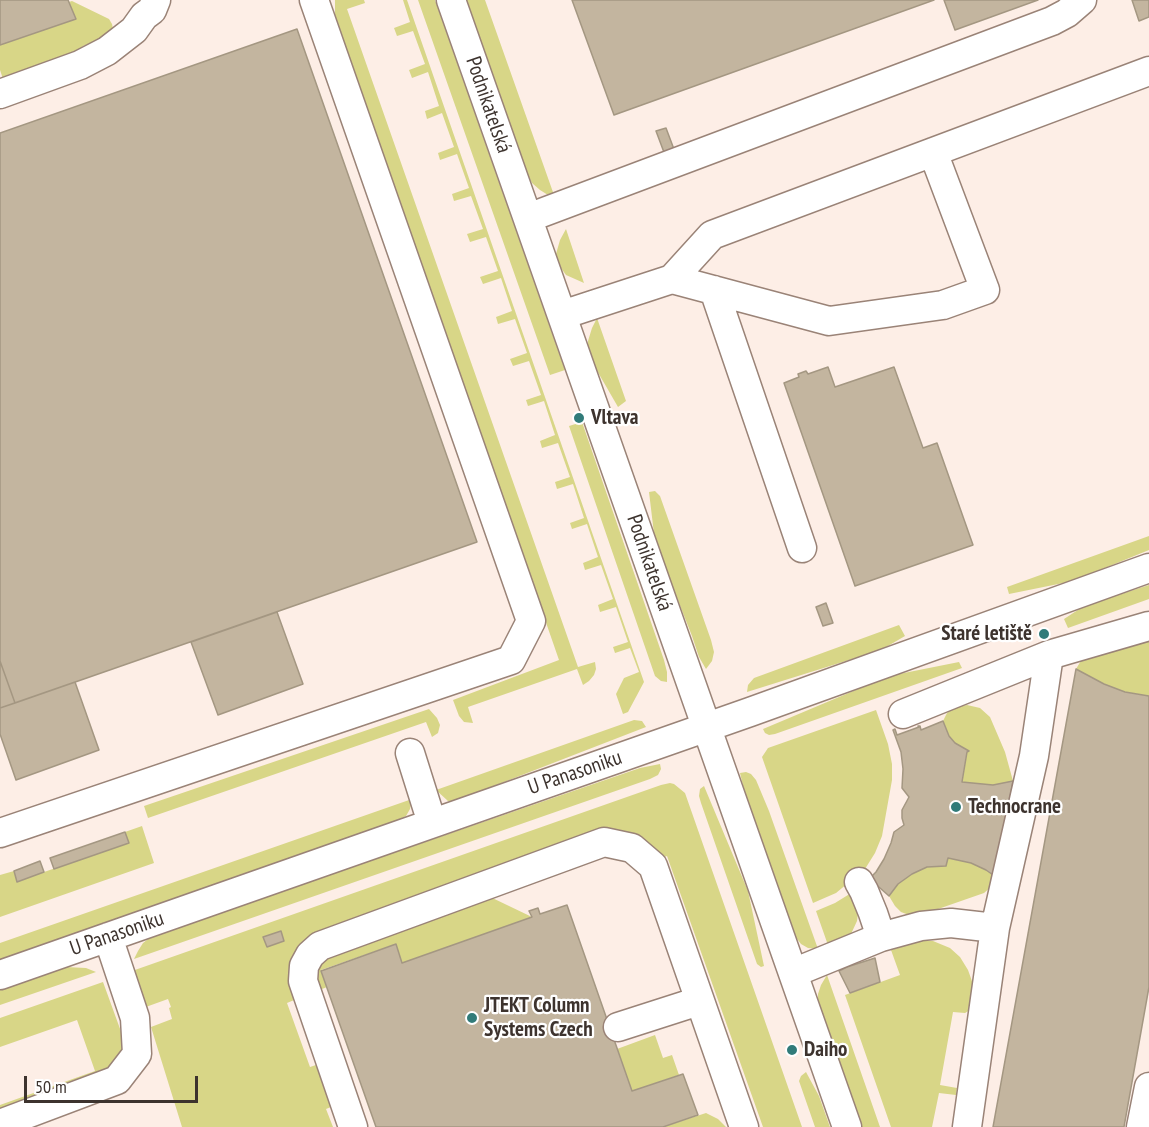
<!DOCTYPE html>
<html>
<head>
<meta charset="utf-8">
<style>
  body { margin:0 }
  #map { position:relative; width:1149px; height:1127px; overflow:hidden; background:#fdeee6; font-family:"PT Sans Narrow",sans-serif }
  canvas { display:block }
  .scale { position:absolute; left:24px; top:1076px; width:174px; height:27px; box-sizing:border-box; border:3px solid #3d332e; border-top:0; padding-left:8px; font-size:18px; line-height:21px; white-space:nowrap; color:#3d332e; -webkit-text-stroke:4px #fff; paint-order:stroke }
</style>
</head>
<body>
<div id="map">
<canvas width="1149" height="1127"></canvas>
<div class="scale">50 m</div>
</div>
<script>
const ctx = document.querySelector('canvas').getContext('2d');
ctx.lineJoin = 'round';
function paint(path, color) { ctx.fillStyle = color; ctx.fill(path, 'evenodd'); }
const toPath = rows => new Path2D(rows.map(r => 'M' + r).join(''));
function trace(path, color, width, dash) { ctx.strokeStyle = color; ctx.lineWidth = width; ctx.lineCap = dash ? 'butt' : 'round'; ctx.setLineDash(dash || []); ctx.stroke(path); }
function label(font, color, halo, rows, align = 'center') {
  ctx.font = font + ' "PT Sans Narrow",sans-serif'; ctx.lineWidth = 4.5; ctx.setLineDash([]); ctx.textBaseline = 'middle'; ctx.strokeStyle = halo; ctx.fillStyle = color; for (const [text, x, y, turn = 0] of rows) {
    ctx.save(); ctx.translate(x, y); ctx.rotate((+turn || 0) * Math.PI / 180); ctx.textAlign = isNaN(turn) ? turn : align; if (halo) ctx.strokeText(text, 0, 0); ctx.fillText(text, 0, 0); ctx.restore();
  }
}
const green = toPath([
  [335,0,364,0,365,3,347,9,578,667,595,662,596,669,594,675,589,681,583,685,577,669,468,707,473,723,464,722,459,716,453,700,559,660,335,15],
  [403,0,407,0,644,682,628,712,623,714,616,694,624,678,639,672,630,648,615,653,613,647,628,642,616,607,600,612,598,605,613,599,601,565,585,570,583,563,598,557,587,524,572,529,570,523,584,518,573,484,557,489,555,482,570,477,558,443,542,448,540,441,555,435,544,401,528,406,526,400,541,395,529,361,513,366,510,359,527,353,515,319,498,324,496,317,512,311,501,278,483,284,480,277,498,271,486,237,470,242,467,234,483,229,471,196,454,201,452,194,469,188,457,154,440,160,438,153,454,147,442,113,427,119,425,111,439,106,428,72,412,78,409,70,425,64,413,31,397,36,394,28,410,22],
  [418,0,435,0,565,370,550,375],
  [466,0,485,0,554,195,548,195,540,190,532,183,526,172],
  [72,1,109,19,112,24,113,29,108,36,83,46,70,57,6,88,0,70,0,45,75,18,69,2],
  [566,229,584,283,566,275,558,264,556,254,560,240],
  [597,318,626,401,618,407,592,362,588,350,588,341,592,328],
  [582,422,664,660,667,672,667,682,661,681,655,676,569,426],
  [655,491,660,496,711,640,714,652,712,661,706,669,699,657,692,636,655,542,649,492],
  [1149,536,1149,550,1073,581,1009,594,1007,587],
  [1149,585,1149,599,1068,628,1064,619,1084,606],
  [899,625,905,636,881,650,747,692,748,685,754,678],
  [1149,637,1149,696,1125,692,1104,684,1076,669,1082,659],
  [959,662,962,668,775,734,769,735,765,733,763,729,889,676],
  [967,705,980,708,990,717,1005,752,1013,781,993,785,962,782,967,752,969,751,955,743,949,736,943,721,947,713,953,708],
  [429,709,437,718,440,725,438,733,432,737,426,722,148,818,144,806],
  [876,710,888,744,892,764,892,780,882,836,875,853,865,869,836,893,813,903,762,757,768,748],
  [634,720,642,721,646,727,455,801,448,801,436,790],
  [660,764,661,769,658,775,650,779,134,959,138,951,143,943,152,936,640,768],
  [746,772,751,774,756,780,769,811,818,949,808,948,801,944,794,935,745,794,740,773],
  [670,783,674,784,685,793,802,1127,763,1127,667,856,662,858,641,843,319,936,299,998,287,1003,310,1067,322,1063,336,1105,326,1109,333,1127,182,1127,151,1027,172,1019,169,1008,171,1007,168,999,143,1008,132,971,661,785],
  [704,786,748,891,764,966,761,967,757,964,701,803,699,796,700,789],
  [412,799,410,809,406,816,400,819,0,960,0,943],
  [142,826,154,863,0,917,0,875,14,871,18,881,128,843,125,832],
  [948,858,971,863,986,870,996,877,992,886,984,893,918,916,909,915,901,912,895,906,889,896,898,884,904,878,919,870,927,867,946,866],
  [856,890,859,906,857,921,851,934,843,941,829,948,816,911,835,903],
  [484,894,532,917,402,963,396,944,321,970,327,987,312,993,314,960],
  [921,941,933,941,950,948,960,957,968,970,973,984,970,1010,965,1013,953,1012,940,1085,957,1088,956,1095,939,1093,932,1127,891,1127,845,995,900,975,891,950],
  [66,967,86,968,96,972,0,1005,0,990],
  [827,975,880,1127,861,1127,818,1005,818,994,821,985],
  [103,982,123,1037,123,1045,121,1057,113,1068,0,1110,0,1105,95,1071,77,1020,0,1047,0,1018],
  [655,1035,663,1058,672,1055,679,1075,632,1091,617,1049],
  [806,1072,819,1096,830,1127,815,1127,799,1081,801,1076],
  [706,1113,718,1119,726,1127,663,1127]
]);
const building = toPath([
  [0,0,68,0,76,19,0,45,0,0],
  [572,0,934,0,614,115,572,0],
  [944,0,1038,0,955,30,944,0],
  [1132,0,1149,0,1149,17,1139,21,1132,0],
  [297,29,477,542,15,703,0,661,0,133,297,29],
  [666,128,675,152,665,155,656,131,666,128],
  [828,367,835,387,894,367,923,448,937,443,973,545,855,586,784,383,799,377,798,374,806,371,808,374,828,367],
  [826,603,833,623,823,626,816,607,826,603],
  [277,612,303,684,218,715,191,642,277,612],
  [0,661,15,703,0,708,0,661],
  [1076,669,1104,684,1125,692,1149,696,1149,987,1124,1127,993,1127,1076,669],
  [75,682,99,750,16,780,0,734,0,708,75,682],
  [943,721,949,736,955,743,969,751,967,752,962,782,993,785,1013,781,996,877,986,870,971,863,948,858,946,866,927,867,912,874,898,884,889,896,871,880,866,882,876,872,884,859,891,843,894,832,904,825,902,818,902,810,909,797,902,788,903,769,901,752,893,730,895,729,897,735,919,727,918,726,920,726,921,730,943,721],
  [125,832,129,843,54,869,50,858,125,832],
  [40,861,44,872,17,882,14,871,40,861],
  [567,905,632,1091,683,1074,698,1115,663,1127,376,1127,321,971,396,944,402,963,532,917,529,911,538,908,540,914,567,905],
  [281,931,284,941,267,947,263,937,281,931],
  [875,958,880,982,850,993,839,971,847,967,875,958]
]);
const minor = toPath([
  [451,0,847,1127],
  [0,94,80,65,107,51,134,30,144,16,152,10,156,0],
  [528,218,1052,21,1067,13,1082,0],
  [672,279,712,235,1149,71],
  [714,290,802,548],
  [562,315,672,279,829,321,943,305,985,290,933,152],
  [903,714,1049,655,1149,626],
  [410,753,432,823],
  [0,833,511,660,531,621,314,0],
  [859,882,864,891,873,913,881,937],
  [793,973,881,937,921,926,951,923,995,928],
  [0,975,750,712,1149,568],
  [618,1027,699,1001],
  [0,1124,117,1080,137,1054,135,1018,108,937],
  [353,1127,303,981,304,966,310,955,320,946,604,842,632,848,653,866,744,1127],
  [967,1127,995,928,1034,756,1049,655],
  [1141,1127,1149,1087]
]);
const markers = [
  [579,418,6,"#317b79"],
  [1044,634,6,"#317b79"],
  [956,807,6,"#317b79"],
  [472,1018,6,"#317b79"],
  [792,1050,6,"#317b79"]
];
const streetNames = [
  ["Podnikatelská",488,105,71],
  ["Podnikatelská",649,563,71],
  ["U Panasoniku",575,773,-19],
  ["U Panasoniku",117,934,-19]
];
const poiNames = [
  ["Vltava",591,418],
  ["Staré letiště",1032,634,"right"],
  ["Technocrane",968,807],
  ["JTEKT Column",484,1006],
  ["Systems Czech",484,1030],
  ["Daiho",804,1050]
];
paint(green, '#d8d687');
paint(building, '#c3b59f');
trace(building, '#a49782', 1.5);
trace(minor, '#9a8377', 31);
trace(minor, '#fff', 28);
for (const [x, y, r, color] of markers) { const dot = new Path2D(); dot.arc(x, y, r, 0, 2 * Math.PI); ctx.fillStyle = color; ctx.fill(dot); trace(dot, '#fff', 2); }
label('21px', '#3d332e', '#fff', streetNames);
label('bold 21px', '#3d332e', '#fff', poiNames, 'left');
</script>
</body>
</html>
